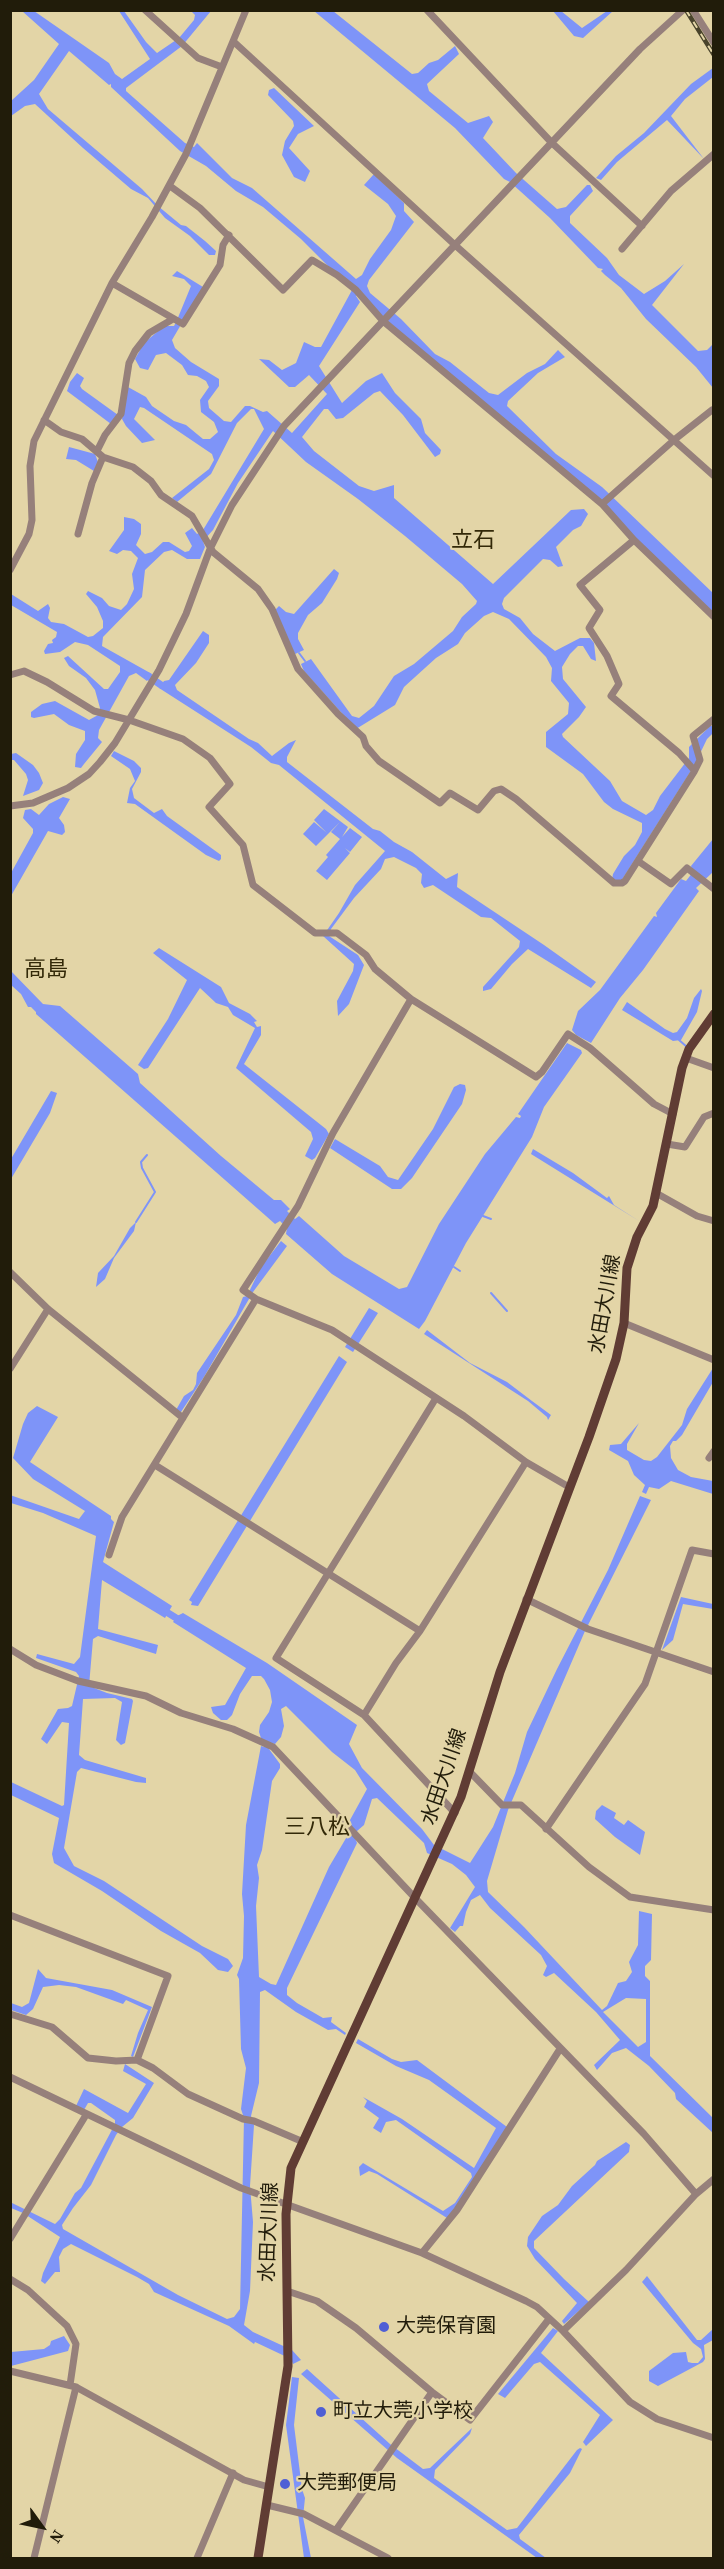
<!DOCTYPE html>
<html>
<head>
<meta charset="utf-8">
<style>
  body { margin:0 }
  #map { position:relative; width:724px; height:2569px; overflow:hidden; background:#e3d5a7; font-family:"Source Serif 4",serif }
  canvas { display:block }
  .frame { position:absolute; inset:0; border:12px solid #211c0a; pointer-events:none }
  .north { position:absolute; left:12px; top:2497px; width:60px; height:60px; -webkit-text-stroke:4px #e3d5a7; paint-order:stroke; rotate:123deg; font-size:16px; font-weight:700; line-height:24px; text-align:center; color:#211c0a }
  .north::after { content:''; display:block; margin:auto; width:21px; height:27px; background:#211c0a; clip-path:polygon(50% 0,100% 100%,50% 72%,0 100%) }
</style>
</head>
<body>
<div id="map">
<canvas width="724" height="2569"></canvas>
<div class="frame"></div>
<div class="north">N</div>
</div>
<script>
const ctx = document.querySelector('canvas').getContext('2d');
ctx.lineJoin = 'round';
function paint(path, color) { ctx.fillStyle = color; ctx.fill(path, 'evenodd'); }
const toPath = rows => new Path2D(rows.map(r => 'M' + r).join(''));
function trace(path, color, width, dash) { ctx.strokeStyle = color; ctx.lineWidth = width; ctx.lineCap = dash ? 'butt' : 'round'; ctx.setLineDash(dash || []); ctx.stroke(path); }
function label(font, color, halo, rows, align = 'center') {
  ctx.font = font + ' "Source Serif 4","Noto Sans JP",serif'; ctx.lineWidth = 4.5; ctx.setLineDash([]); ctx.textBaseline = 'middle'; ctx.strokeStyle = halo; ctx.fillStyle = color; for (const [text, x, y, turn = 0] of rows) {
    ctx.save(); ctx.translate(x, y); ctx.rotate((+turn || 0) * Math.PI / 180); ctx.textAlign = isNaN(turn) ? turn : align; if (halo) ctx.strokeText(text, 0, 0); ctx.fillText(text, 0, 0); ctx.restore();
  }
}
const water = toPath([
  [22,11,34,11,109,63,115,74,122,79,150,59,119,11,124,11,146,42,157,53,179,38,194,20,195,15,191,11,211,11,182,46,126,88,126,91,185,143,194,147,197,143,232,178,252,188,356,279,362,275,370,259,391,230,396,216,388,204,364,185,374,174,404,203,404,211,414,222,369,280,367,286,370,293,401,319,435,354,450,362,489,393,498,395,527,373,545,364,558,350,565,357,538,373,508,401,507,406,556,454,602,487,713,593,713,614,607,512,374,309,361,293,356,296,360,302,319,366,342,403,366,381,382,373,395,393,421,419,425,433,441,450,440,454,435,457,403,415,380,391,374,393,343,418,336,419,328,409,324,409,302,437,314,451,359,486,374,491,394,485,394,498,493,584,571,510,584,509,588,514,581,526,573,530,556,547,563,566,558,567,550,560,543,559,504,598,502,604,504,609,520,618,533,634,555,651,580,638,590,638,594,643,596,661,591,659,583,646,578,646,570,654,562,667,563,679,586,707,579,717,562,734,563,737,610,781,622,801,646,815,653,810,660,796,689,758,689,747,710,726,713,726,713,733,707,739,694,766,618,886,611,885,613,874,624,856,635,845,642,832,642,823,613,809,604,802,583,774,546,747,546,732,568,714,569,703,551,681,552,668,546,657,509,619,493,612,484,616,465,633,458,644,436,658,404,687,395,705,356,729,304,671,301,664,311,659,352,716,359,718,374,706,394,676,414,664,453,631,462,617,476,604,477,601,462,584,405,536,358,499,306,462,273,431,238,483,213,530,203,541,205,547,200,559,187,559,172,550,164,552,145,570,142,597,103,637,102,646,152,674,147,681,136,673,129,676,99,730,98,738,102,742,84,764,81,768,75,767,76,754,85,740,85,731,69,725,54,714,34,718,31,717,31,712,42,704,55,701,89,720,98,715,100,708,95,690,86,678,69,666,64,658,68,656,104,689,108,689,120,672,120,666,88,645,75,642,60,652,45,654,44,651,48,644,53,643,52,640,56,637,57,632,11,605,11,594,38,611,48,604,50,608,48,618,51,622,64,624,88,637,93,636,103,628,103,621,97,607,86,594,88,591,102,598,109,606,121,610,127,604,134,589,132,574,138,558,131,551,123,550,117,554,109,551,124,530,124,517,134,519,141,524,141,534,136,545,145,554,152,552,163,542,169,542,185,552,189,551,192,546,185,533,192,528,197,534,203,530,264,429,254,409,251,409,237,423,211,474,177,502,172,498,209,469,214,460,212,454,144,408,140,407,134,419,155,440,142,443,126,426,122,419,128,387,146,397,152,406,174,421,186,425,203,439,210,439,218,432,214,422,201,412,200,400,209,387,206,381,197,376,188,375,182,365,166,353,156,355,148,370,140,368,135,359,144,343,164,326,174,326,177,320,191,286,184,279,172,276,177,271,203,287,172,340,175,348,191,362,219,379,219,386,208,401,209,408,224,421,231,422,245,406,250,406,263,412,267,411,292,433,327,394,309,375,295,387,289,387,259,359,269,360,282,370,296,363,304,342,315,347,321,347,352,290,301,239,263,207,236,191,206,166,180,151,111,87,111,84,109,85,69,51,39,94,48,109,142,189,158,206,181,225,186,226,205,241,216,251,215,255,209,255,190,236,165,218,148,198,131,189,83,148,35,104,25,106,11,116,11,101,34,80,59,44],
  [314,11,333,11,412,74,418,73,429,63,438,60,455,46,459,54,427,84,429,91,468,123,489,116,493,122,483,138,516,173,557,209,566,207,587,185,590,185,593,191,570,216,570,223,607,258,619,275,644,294,665,281,684,264,652,305,698,351,707,350,713,344,712,362,713,388,696,367,646,319,621,288,605,275,601,271,603,269,598,268,550,218,510,182,504,179,455,128],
  [553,11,561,11,582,28,607,11,613,11,583,38,574,36],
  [713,68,713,77,685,99,671,116,704,159,667,120,617,162,601,180,596,178,616,156,644,133,691,84],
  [274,88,314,126,298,134,289,148,310,171,305,182,294,177,282,155,285,141,294,126,293,121,268,95,269,90],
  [77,373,84,378,80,386,82,389,118,415,111,424,67,391,70,382],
  [69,447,95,454,98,462,94,471,76,460,66,459],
  [334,569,339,573,337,579,322,603,308,615,298,633,298,639,304,650,295,654,274,611,279,606,286,612,294,614],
  [203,631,209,635,209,643,196,663,175,685,177,690,249,739,258,743,272,756,289,743,296,740,287,757,287,762,373,829,380,831,394,842,412,852,446,879,458,873,457,887,544,945,596,982,591,988,528,949,512,964,491,989,483,991,483,987,519,947,520,941,491,918,481,917,433,885,424,888,421,883,422,874,416,868,394,857,385,859,381,869,354,898,331,929,329,936,358,955,364,965,349,1004,338,1016,337,1001,353,971,354,964,323,936,339,913,355,885,385,851,279,765,271,763,251,747,159,688,164,681,169,680],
  [114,751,134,761,141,768,141,772,132,789,134,798,154,813,162,809,167,816,221,855,221,859,219,861,206,855,135,804,127,803,130,788,135,781,130,769,111,756],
  [16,753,33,765,39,773,43,783,39,790,23,796,28,780,26,774,14,760,11,760,11,754],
  [63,797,70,799,59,818,64,825,65,832,62,835,48,831,11,896,11,873,33,833,33,829,23,818,25,810,31,809,39,815,49,804],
  [324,809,348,827,342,837,350,828,362,837,350,852,345,848,350,853,327,880,316,871,328,857,326,855,340,839,331,832,340,822,316,846,303,834,314,822,327,833,314,820],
  [713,839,713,872,696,888,699,891,643,970,620,998,591,1043,576,1035,572,1030,578,1011,600,990,654,916,657,917,656,913,681,879,686,881,693,872,691,866],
  [159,948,221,987,229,1003,250,1014,257,1021,254,1022,257,1027,261,1026,261,1035,244,1064,326,1129,329,1134,315,1158,312,1160,305,1156,313,1139,311,1132,236,1068,255,1028,233,1015,228,1007,216,1003,200,988,148,1068,144,1069,138,1065,168,1019,187,980,153,953],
  [10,970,43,1004,60,1006,138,1074,140,1083,221,1156,274,1200,281,1200,290,1209,287,1211,295,1219,299,1216,344,1256,399,1289,407,1287,439,1224,485,1154,516,1117,520,1118,521,1116,518,1114,567,1043,581,1050,582,1053,544,1107,532,1137,466,1243,425,1321,419,1329,332,1274,286,1234,287,1228,280,1221,275,1224,266,1216,36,1014,36,1012,31,1007,28,1007,21,994,11,985],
  [701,989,702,991,697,1012,681,1040,673,1041,622,1010,627,1002,665,1029,673,1033,677,1032,687,1018,694,998],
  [460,1084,465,1085,466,1090,462,1104,412,1178,401,1189,392,1189,330,1148,335,1139,380,1166,388,1177,398,1180,433,1129,454,1087],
  [51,1091,57,1093,50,1113,11,1179,11,1159],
  [533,1149,573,1173,607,1198,609,1196,614,1205,639,1221,531,1154],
  [136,1222,134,1231,114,1258,105,1279,96,1287,98,1273,114,1256,130,1228],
  [281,1241,287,1246,253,1292,204,1377,181,1412,178,1413,176,1410,184,1396,193,1390,196,1384,197,1373,236,1315,243,1297,247,1296,261,1267],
  [369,1308,378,1313,353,1352,345,1347],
  [427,1330,470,1363,507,1382,532,1401,551,1415,548,1420,547,1417,528,1401,424,1334],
  [339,1356,347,1362,198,1606,191,1605,192,1602,189,1600],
  [713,1368,713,1382,682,1435,676,1441,673,1441,670,1446,671,1458,678,1470,691,1477,713,1481,713,1494,671,1481,659,1489,649,1487,646,1494,642,1492,645,1485,634,1475,628,1461,609,1450,610,1445,621,1444,639,1423,627,1444,627,1450,644,1460,651,1461,657,1457,682,1425,687,1409],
  [37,1406,58,1417,30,1462,111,1516,111,1519,114,1522,103,1562,172,1606,165,1618,102,1580,98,1629,158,1645,156,1654,98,1636,93,1639,89,1686,107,1693,132,1699,133,1701,125,1743,121,1745,116,1740,122,1702,115,1698,83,1699,79,1755,85,1760,146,1778,146,1783,136,1782,81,1768,77,1772,64,1848,74,1866,104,1881,202,1946,228,1959,233,1966,228,1972,218,1970,200,1953,161,1931,102,1891,54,1863,52,1854,59,1818,11,1795,11,1782,62,1806,64,1805,69,1723,62,1722,47,1744,41,1739,58,1709,68,1708,72,1706,79,1676,76,1672,36,1658,37,1654,74,1664,80,1657,96,1536,43,1513,11,1503,10,1495,79,1519,85,1511,33,1479,13,1458,23,1424,28,1413],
  [640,1496,651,1500,585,1631,508,1810,487,1881,488,1892,524,1927,602,2010,607,2006,618,1983,626,1981,632,1972,629,1962,638,1945,639,1911,652,1914,651,1960,645,1966,645,1976,650,1981,650,2056,713,2118,713,2133,676,2099,675,2093,649,2066,626,2048,612,2053,597,2070,594,2065,620,2040,596,2012,554,1973,546,1977,543,1975,547,1966,541,1955,490,1908,480,1895,471,1900,466,1912,463,1926,460,1926,455,1932,450,1928,475,1887,466,1875,452,1864,427,1853,424,1843,377,1798,372,1799,364,1825,357,1831,355,1838,357,1843,287,1988,287,1995,297,2003,323,2018,332,2017,331,2022,346,2033,345,2035,336,2029,328,2030,296,2012,265,1990,260,1992,259,2083,251,2116,254,2125,250,2186,253,2222,250,2291,244,2325,253,2332,292,2350,301,2360,293,2364,291,2359,255,2342,254,2344,229,2326,154,2292,149,2284,137,2277,71,2244,63,2249,59,2257,60,2272,55,2272,45,2284,41,2281,43,2273,60,2237,23,2213,11,2208,10,2202,55,2224,60,2219,75,2193,81,2188,115,2124,115,2120,91,2103,88,2103,84,2110,76,2106,84,2089,128,2113,146,2084,123,2071,125,2064,154,2083,133,2118,122,2127,116,2135,91,2185,73,2208,62,2225,63,2229,178,2295,227,2319,234,2317,240,2309,244,2118,241,2109,246,2068,241,2049,239,1979,237,1975,243,1958,244,1916,242,1894,246,1825,261,1746,264,1747,259,1732,260,1725,269,1712,272,1702,270,1690,264,1679,261,1676,252,1676,240,1694,232,1715,227,1720,221,1720,213,1713,211,1707,225,1705,246,1668,173,1622,177,1616,183,1613,267,1663,357,1725,349,1744,362,1768,422,1829,434,1845,470,1863,493,1827,515,1773,527,1732,557,1669,608,1570],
  [286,1706,332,1752,355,1770,367,1789,350,1820,352,1828,329,1867,276,1985,271,1984,259,1977,256,1906,259,1878,257,1865,262,1850,272,1781,280,1768,280,1764,269,1749,270,1743,275,1744,281,1737,284,1726,281,1709],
  [626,1998,646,1999,646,2042,638,2047,603,2012],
  [681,1597,713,1604,713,1609,683,1604,673,1640,662,1650],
  [602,1805,616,1813,614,1818,624,1825,628,1820,645,1832,640,1855,615,1837,595,1819,596,1811],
  [38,1969,46,1978,112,1990,152,2007,133,2057,131,2056,138,2033,148,2010,126,2000,123,2004,76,1987,59,1985,43,1987,33,2009,26,2015,11,2010,11,2003,22,2007,29,2003],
  [358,2039,392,2059,401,2062,417,2060,507,2127,467,2197,447,2218,377,2174,369,2171,360,2176,359,2167,363,2163,443,2211,455,2203,472,2177,471,2173,396,2120,386,2122,381,2133,373,2128,379,2118,364,2107,367,2101,363,2097,402,2119,474,2168,496,2128,429,2080,396,2066,356,2043],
  [626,2142,630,2145,629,2152,534,2241,534,2248,564,2279,589,2302,564,2324,562,2321,577,2303,535,2259,527,2246,528,2237,542,2216,558,2205,572,2186,595,2165,597,2161],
  [647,2276,697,2340,701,2340,713,2329,713,2340,704,2345,705,2359,703,2362,658,2386,649,2381,649,2371,673,2353,686,2352,688,2362,692,2363,698,2363,703,2357,701,2349,693,2343,642,2282],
  [553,2328,558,2331,541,2353,613,2420,586,2446,583,2442,600,2415,540,2362,534,2364,505,2398,498,2394],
  [64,2336,70,2345,68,2351,11,2366,11,2352,44,2349,50,2345,51,2341],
  [307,2369,390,2444,423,2469,430,2468,472,2428,470,2434,435,2470,434,2478,507,2530,517,2528,577,2450,580,2448,582,2449,570,2473,519,2535,520,2539,546,2558,537,2558,397,2458,301,2374],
  [292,2377,299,2378,294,2425,302,2489,305,2498,303,2517,311,2558,304,2558,286,2425]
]);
const stream = toPath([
  [299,653,305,661],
  [679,1040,687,1047],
  [483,1216,491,1219],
  [136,1222,155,1192,142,1168,141,1162,147,1155],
  [454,1267,460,1271],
  [491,1293,507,1311]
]);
const canal = toPath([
  [148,676,161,685],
  [160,1608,181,1621]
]);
const minor = toPath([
  [145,10,198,58,222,67],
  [427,10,552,143,642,226],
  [693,10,714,43],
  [234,42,455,245,714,476],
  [170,186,200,208,283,290,312,260,337,275,356,290,383,321,602,504,634,540,714,617],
  [622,249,671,191,714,154],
  [112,283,183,324,220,265,223,245,229,235],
  [44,420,61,432,82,439,103,457,133,467,151,481,161,495,192,516,213,552,258,589,272,609,298,669,338,714,363,737,366,746,379,761,440,803,450,793,478,810,494,791,501,789,516,799,614,883,622,883,625,881,694,772,700,760,693,736,714,719],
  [97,451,105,435,121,414,129,363,135,351,149,333,173,319],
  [602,504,674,440,712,410],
  [78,534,92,483,103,457],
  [634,540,580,585,600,610,589,628,607,656,619,684,611,696,679,753,694,770],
  [10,570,29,534,32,520,30,466,34,441,112,283,152,217,186,154,246,10],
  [10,675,24,671,47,682,94,711,129,720,183,739,210,758,230,784,209,807,243,845,253,885,315,933,337,933,366,955,375,969,411,999,333,1133,298,1206,243,1290,256,1299,332,1330,464,1416,526,1462,569,1487],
  [10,806,33,803,68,788,89,774,100,762,115,743,159,670,186,614,210,549,232,505,284,426,640,49,683,10],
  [638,861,671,884,687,868,714,889],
  [411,999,536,1077,542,1072,568,1034,590,1048,654,1104,673,1114],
  [686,1058,714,1068],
  [667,1144,685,1147,704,1117,714,1113],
  [656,1193,697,1216,714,1221],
  [10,1272,48,1309,183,1418],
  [624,1323,714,1360],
  [10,1369,48,1309],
  [436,1398,276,1658,364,1715,455,1813],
  [709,1458,714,1451],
  [155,1465,420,1631],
  [109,1555,122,1517,256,1299],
  [526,1599,588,1629,714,1672],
  [10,1649,36,1665,78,1681,146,1696,181,1713,233,1729,273,1747,416,1899,644,2134,696,2194],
  [364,1715,396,1663,420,1631,526,1462],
  [469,1771,502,1805,521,1805,589,1867,630,1897,714,1910],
  [546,1829,645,1684,692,1550,714,1554],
  [10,1915,168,1976,137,2060],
  [10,2014,52,2027,88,2058,116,2061,137,2060,153,2068,188,2094,243,2119,254,2121,301,2141],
  [10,2077,241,2188,422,2253,526,2301,537,2307,563,2331,630,2402,657,2419,714,2438],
  [10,2239,86,2115],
  [422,2253,457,2210,560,2049],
  [10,2279,28,2290,67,2326,76,2344,70,2385],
  [287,2291,317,2301,356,2328,432,2392,470,2420,549,2319],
  [563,2331,626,2270,696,2194,714,2179],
  [10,2371,76,2387,244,2480,269,2487],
  [267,2505,304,2514,388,2558],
  [336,2530,432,2392],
  [34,2558,76,2387],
  [197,2558,233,2473]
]);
const major = toPath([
  [258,2558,288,2366,286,2214,291,2168,461,1797,500,1672,589,1437,616,1359,624,1323,627,1268,637,1237,653,1206,682,1068,689,1049,714,1014]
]);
const rail = toPath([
  [686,10,714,55]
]);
const markers = [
  [384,2327,6,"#4f5fd5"],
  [321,2412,6,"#4f5fd5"],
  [285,2484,6,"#4f5fd5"]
];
const streetNames = [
  ["水田大川線",606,1304,-80],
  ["水田大川線",445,1777,-71],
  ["水田大川線",270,2232,-88]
];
const poiNames = [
  ["大莞保育園",396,2327],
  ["町立大莞小学校",333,2412],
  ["大莞郵便局",297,2484]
];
const quarterNames = [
  ["立石",473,541],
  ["高島",46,970],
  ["三八松",317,1828]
];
paint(water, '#7e94f8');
trace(stream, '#7e94f8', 2);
trace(canal, '#7e94f8', 7);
trace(minor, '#96807b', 7);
trace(major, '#603c34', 9);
trace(rail, '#49432b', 4.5);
trace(rail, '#e3d5a7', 2, [7]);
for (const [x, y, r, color] of markers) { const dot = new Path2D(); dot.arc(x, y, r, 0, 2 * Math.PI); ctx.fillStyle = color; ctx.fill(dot); trace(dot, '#e3d5a7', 2); }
label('20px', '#211c0a', '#e3d5a7', streetNames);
label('20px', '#211c0a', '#e3d5a7', poiNames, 'left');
label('22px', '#332908', '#e3d5a7', quarterNames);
</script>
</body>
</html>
